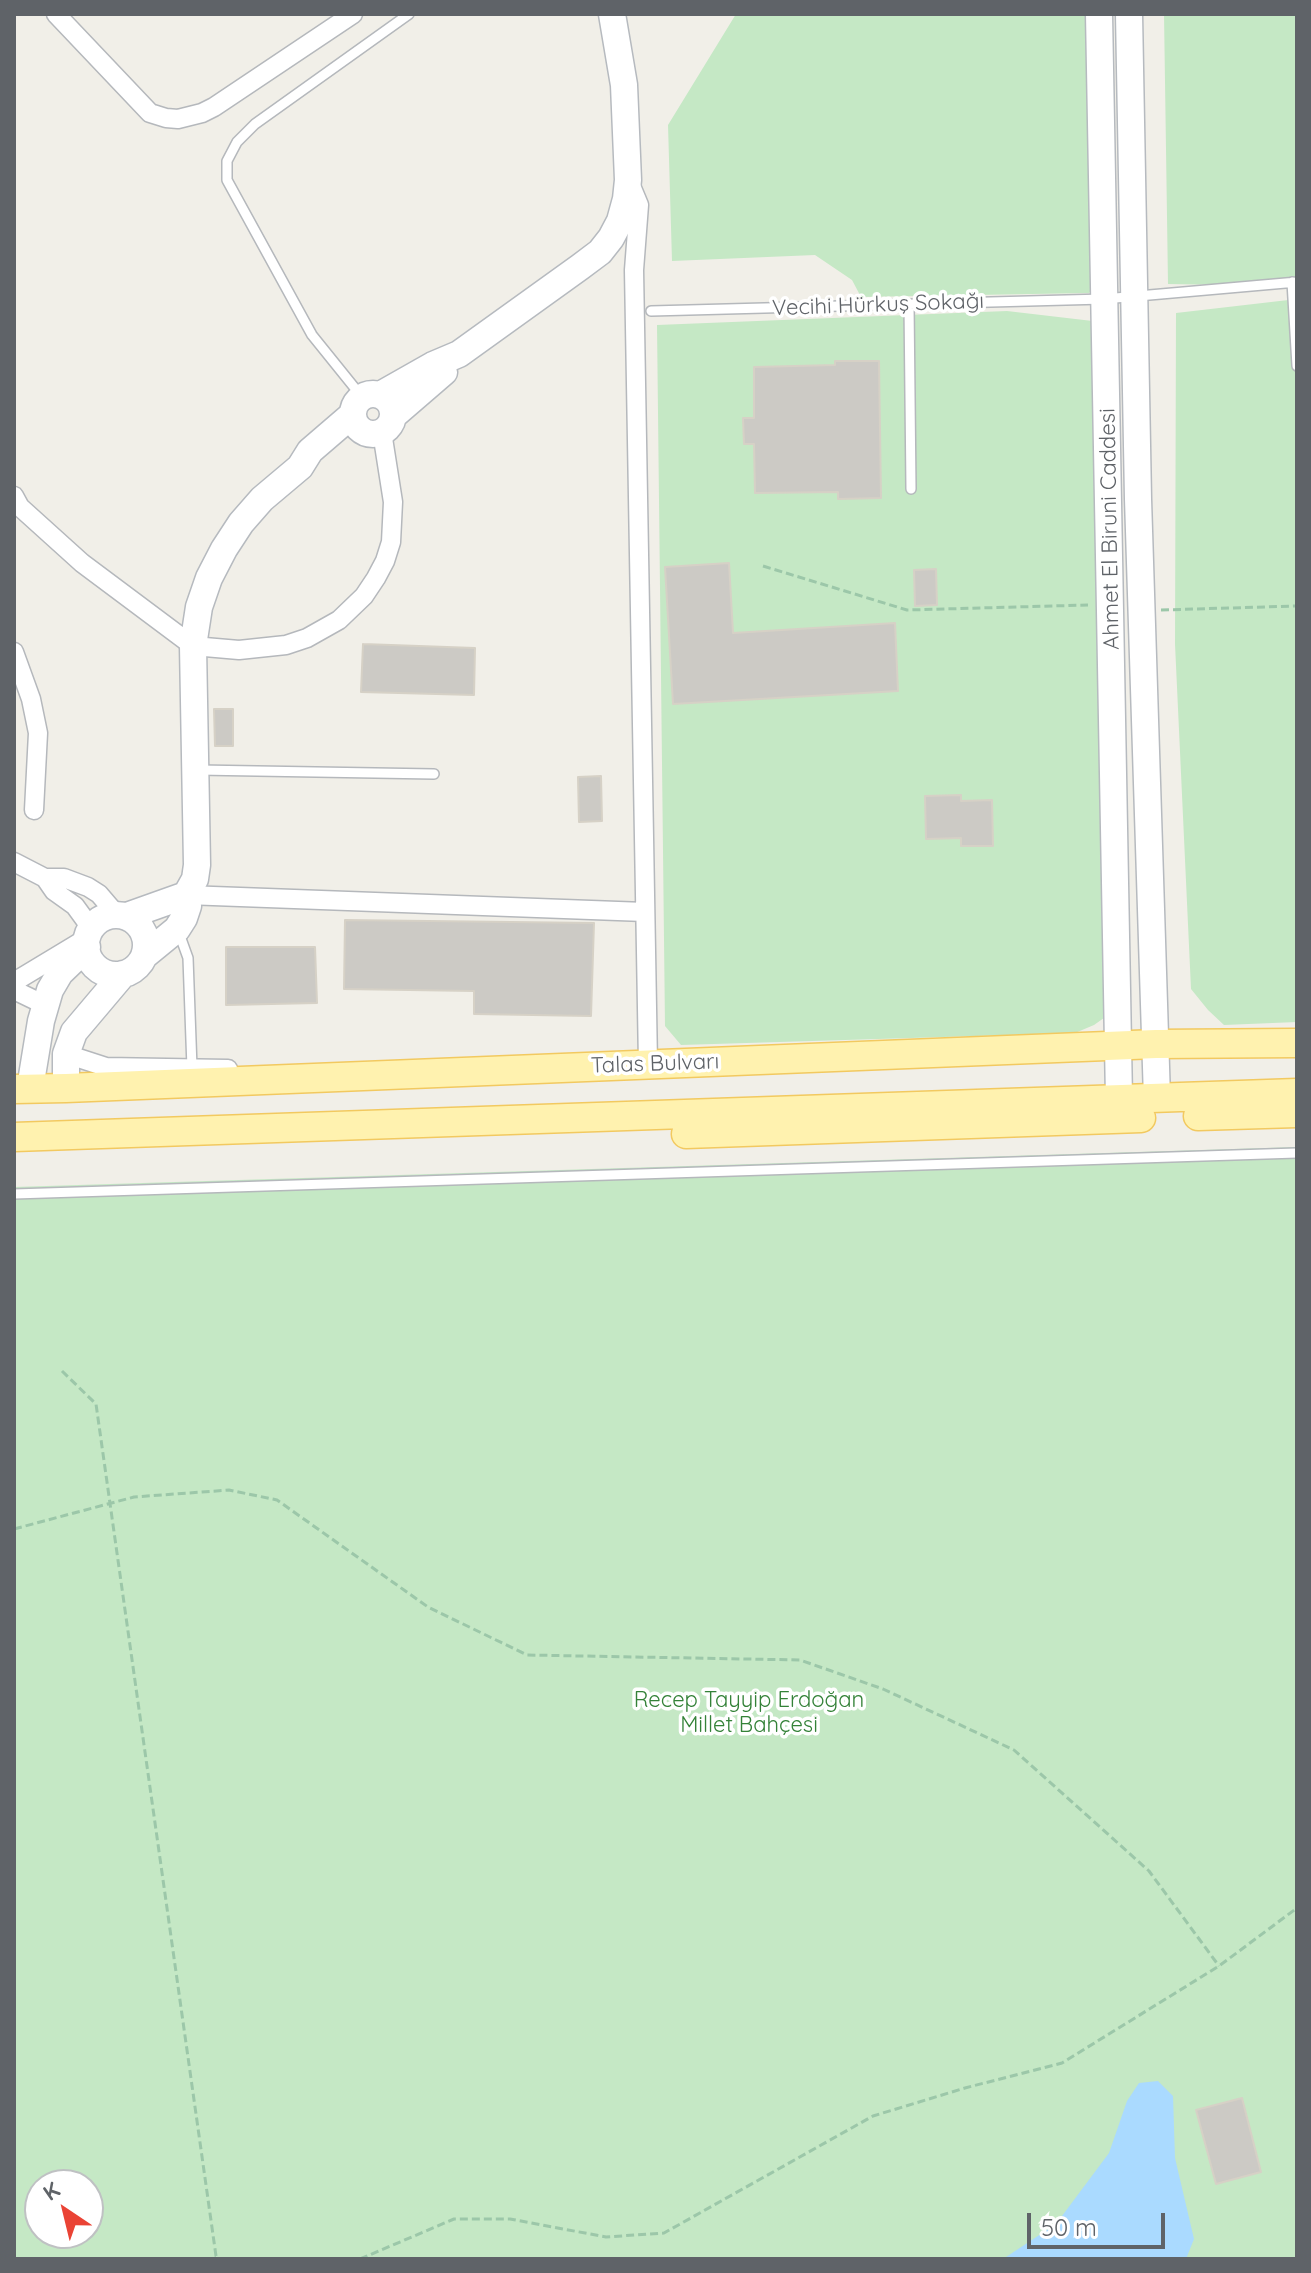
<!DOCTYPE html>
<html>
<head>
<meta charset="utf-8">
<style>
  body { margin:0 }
  #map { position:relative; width:1311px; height:2273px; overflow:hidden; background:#f1efe8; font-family:Quicksand,sans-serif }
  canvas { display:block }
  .frame { position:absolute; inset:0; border:16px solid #5f6368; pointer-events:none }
  .north { position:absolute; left:24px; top:2169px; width:80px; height:80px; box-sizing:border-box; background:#fff; border:2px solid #bfc1c3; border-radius:50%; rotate:325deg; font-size:22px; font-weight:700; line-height:32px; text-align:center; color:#5f6368 }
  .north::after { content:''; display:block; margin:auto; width:28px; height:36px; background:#ea4335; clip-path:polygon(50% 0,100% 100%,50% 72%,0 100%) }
  .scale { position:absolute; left:1027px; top:2213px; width:138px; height:36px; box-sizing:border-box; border:4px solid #5f6368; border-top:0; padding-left:10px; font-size:24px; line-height:28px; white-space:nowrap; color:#5f6368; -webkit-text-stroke:6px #fff; paint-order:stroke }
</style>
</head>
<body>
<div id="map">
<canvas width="1311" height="2273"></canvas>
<div class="frame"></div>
<div class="north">K</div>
<div class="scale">50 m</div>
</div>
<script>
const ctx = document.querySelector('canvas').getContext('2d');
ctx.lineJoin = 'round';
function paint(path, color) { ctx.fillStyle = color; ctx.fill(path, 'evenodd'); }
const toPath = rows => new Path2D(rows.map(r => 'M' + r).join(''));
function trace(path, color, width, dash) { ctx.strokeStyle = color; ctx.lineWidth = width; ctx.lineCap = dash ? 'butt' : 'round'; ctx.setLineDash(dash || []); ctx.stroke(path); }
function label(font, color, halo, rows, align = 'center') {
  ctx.font = font + ' Quicksand,sans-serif'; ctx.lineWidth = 7; ctx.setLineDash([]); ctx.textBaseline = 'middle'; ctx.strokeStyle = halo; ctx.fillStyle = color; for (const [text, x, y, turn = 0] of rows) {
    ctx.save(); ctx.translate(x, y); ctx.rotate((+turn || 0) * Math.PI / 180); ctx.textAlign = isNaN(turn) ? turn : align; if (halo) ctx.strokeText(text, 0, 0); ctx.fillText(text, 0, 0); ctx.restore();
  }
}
const green = toPath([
  [736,14,1107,14,1109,276,1089,293,861,297,852,280,815,255,672,261,668,125],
  [1164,14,1297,14,1297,280,1227,285,1168,284],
  [1297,299,1297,1022,1224,1025,1208,1010,1191,989,1175,644,1176,313],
  [1007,311,1101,322,1111,1013,1094,1025,1075,1033,681,1045,665,1026,657,325],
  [1297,1147,1297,2259,14,2259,14,1187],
  [40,2185,88,2185,88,2233,40,2233]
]);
const water = toPath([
  [1158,2081,1173,2096,1175,2158,1194,2239,1186,2259,1003,2259,1056,2224,1109,2153,1127,2101,1139,2083]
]);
const building = toPath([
  [835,361,879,361,881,498,838,499,838,492,755,493,754,444,744,444,743,418,754,418,754,367,835,365,835,361],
  [729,563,733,633,895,623,898,691,673,704,665,567,729,563],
  [936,569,937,605,915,606,914,570,936,569],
  [363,644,475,648,474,695,361,692,363,644],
  [214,709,233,709,233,746,215,746,214,709],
  [601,776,602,821,579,822,578,777,601,776],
  [961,795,961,801,992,800,993,846,961,846,961,838,926,839,925,796,961,795],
  [345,920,594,923,591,1016,474,1014,474,991,344,989,345,920],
  [226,947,315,947,317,1003,226,1005,226,947],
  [1242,2098,1261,2172,1216,2184,1196,2110,1242,2098]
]);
const path = toPath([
  [763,566,907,610,1088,605],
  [1161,610,1297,606],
  [62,1371,96,1404,216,2256,219,2259],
  [14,1529,134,1497,229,1490,277,1500,428,1607,527,1655,800,1660,883,1689,1014,1750,1149,1871,1219,1966],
  [360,2259,454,2219,510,2219,606,2237,664,2233,873,2116,965,2088,1062,2063,1219,1966,1297,1908]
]);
const lane = toPath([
  [1292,282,1297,366],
  [909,304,911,489],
  [651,311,1104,299,1297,282],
  [362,397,312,335,227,180,227,161,237,142,255,124,409,14],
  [198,770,434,774],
  [179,933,188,958,192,1068],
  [14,1194,1297,1153]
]);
const street = toPath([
  [56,14,150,113,166,118,178,119,202,113,214,107,353,14],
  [629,181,639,205,634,270,648,1064],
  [14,496,20,507,82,563,193,646,239,650,286,645,307,638,339,620,364,596,376,578,385,561,391,542,393,502,382,432],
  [14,652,31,699,38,733,34,810],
  [14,862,45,878,54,891,75,906,91,928],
  [45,878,64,878,88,887,99,894,117,915],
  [186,895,645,912],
  [14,982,82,941],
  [14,990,45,1005],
  [66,1054,106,1067,228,1069]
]);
const secondary = toPath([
  [1099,14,1119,1099],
  [1129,14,1138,499,1157,1098],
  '353 414a20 20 0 1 1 40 0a20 20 0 1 1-40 0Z',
  [380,395,433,365,459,354,580,267,600,252,611,238,620,221,626,199,628,180,624,85,612,14],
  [393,416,444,372],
  '86 945a30 30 0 1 1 60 0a30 30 0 1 1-60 0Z',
  [127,916,186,895],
  [144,956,177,929,184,918,188,906,186,895,195,879,197,865,193,646,199,607,209,578,224,549,241,523,262,499,300,467,310,451,353,414],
  [30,1088,41,1021,50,990,60,973,87,947],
  [66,1088,66,1054,74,1032,123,974]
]);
const primary = toPath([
  [14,1089,66,1088,1156,1044,1297,1043],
  [1198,1116,1297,1113],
  [686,1134,1141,1118],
  [14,1137,1297,1093]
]);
const streetNames = [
  ["Vecihi Hürkuş Sokağı",878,305,-2],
  ["Ahmet El Biruni Caddesi",1110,529,-91],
  ["Talas Bulvarı",655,1064,-2]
];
const parkNames = [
  ["Recep Tayyip Erdoğan",749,1700],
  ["Millet Bahçesi",749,1725]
];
paint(green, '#c5e8c5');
paint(water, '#aadaff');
paint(building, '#cccac5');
trace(building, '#d6d1c6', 2);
trace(lane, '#b5b8bc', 12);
trace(street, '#b5b8bc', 21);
trace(secondary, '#b6babf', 29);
trace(primary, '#f2c960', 31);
trace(path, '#9cc7a9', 3, [8, 4]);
trace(lane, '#fff', 9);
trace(street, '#fff', 18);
trace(secondary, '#fff', 26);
trace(primary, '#fff2af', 28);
label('22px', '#5f6368', '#fff', streetNames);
label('22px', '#348238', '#fff', parkNames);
</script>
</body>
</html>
